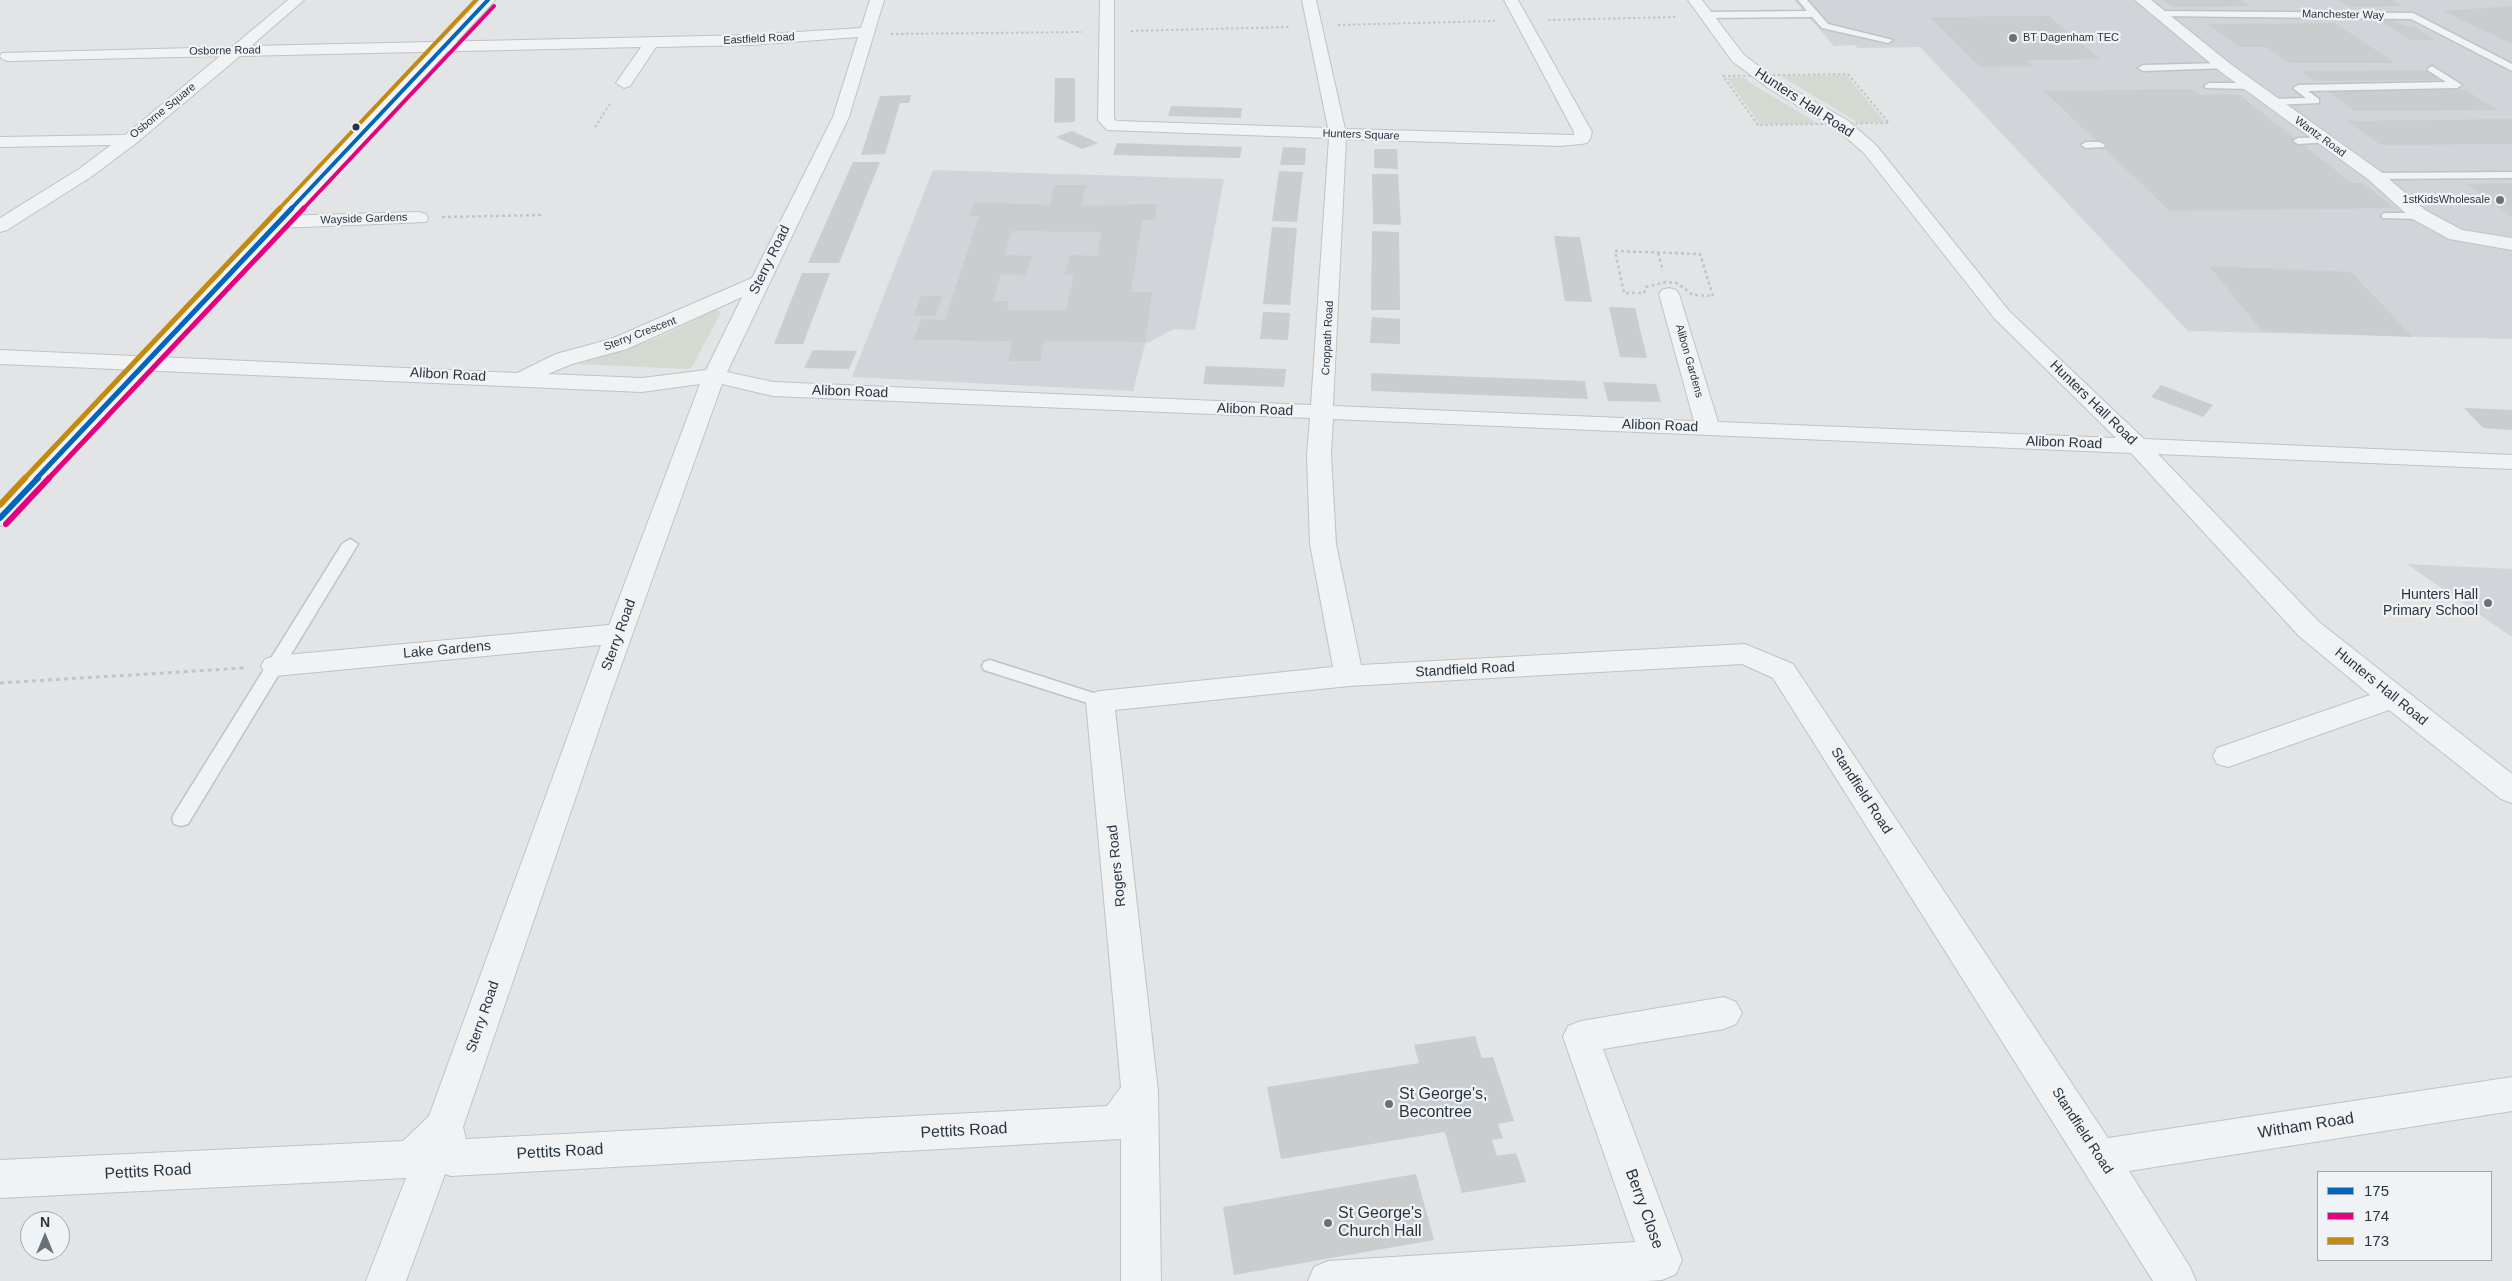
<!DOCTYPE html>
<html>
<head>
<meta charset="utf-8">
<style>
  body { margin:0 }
  #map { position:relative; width:2512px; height:1281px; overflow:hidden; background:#e2e4e6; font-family:Helvetica,sans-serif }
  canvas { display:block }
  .legend { position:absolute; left:2317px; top:1171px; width:175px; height:90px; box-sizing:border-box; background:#f0f3f6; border:1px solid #a1a7ac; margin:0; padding:6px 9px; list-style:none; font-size:15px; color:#2a343e }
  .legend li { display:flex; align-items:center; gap:10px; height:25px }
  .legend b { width:25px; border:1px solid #a1a7ac }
  .north { position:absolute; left:20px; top:1211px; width:50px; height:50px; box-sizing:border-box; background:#f0f3f6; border:1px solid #a1a7ac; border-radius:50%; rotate:0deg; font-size:14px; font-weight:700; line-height:20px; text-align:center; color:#2a343e }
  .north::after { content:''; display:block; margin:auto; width:18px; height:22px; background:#6a7279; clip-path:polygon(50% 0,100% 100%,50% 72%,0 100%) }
</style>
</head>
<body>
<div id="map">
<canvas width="2512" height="1281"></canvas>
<ul class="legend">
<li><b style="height:6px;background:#0065bd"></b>175</li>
<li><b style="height:6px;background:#e5007d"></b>174</li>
<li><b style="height:6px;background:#c48a10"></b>173</li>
</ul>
<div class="north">N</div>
</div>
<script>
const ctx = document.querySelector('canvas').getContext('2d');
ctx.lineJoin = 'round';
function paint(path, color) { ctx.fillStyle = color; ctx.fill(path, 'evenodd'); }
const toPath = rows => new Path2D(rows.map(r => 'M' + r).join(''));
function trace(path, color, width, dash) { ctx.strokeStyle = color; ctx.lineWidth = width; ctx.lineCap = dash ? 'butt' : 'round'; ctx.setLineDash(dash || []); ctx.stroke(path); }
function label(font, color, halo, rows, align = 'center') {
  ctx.font = font + ' Helvetica,sans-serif'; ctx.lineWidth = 4.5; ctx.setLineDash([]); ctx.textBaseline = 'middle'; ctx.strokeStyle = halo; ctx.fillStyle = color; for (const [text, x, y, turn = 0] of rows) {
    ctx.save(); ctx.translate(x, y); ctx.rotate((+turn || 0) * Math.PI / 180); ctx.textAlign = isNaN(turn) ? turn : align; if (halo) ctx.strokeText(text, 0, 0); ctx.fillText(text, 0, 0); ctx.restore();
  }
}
const built = toPath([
  [1794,0,2512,0,2512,339,2188,331,1920,47,1858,48,1855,45,1834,46],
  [933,170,1224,179,1195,330,1174,329,1145,344,1133,391,852,377],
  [2407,564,2512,569,2512,637]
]);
const green = toPath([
  [1846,75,1885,122,1859,123,1781,76],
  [1743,77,1755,86,1819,124,1760,124,1727,78],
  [715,310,721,312,692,367,688,369,578,364,655,339]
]);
const building = toPath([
  [2163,0,2240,0,2249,6,2173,7],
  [2338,0,2393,0,2401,6,2349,7],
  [2512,6,2512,44,2443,11],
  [2049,16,2100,59,2026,60,2033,66,1980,67,1930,17],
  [2378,20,2394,20,2404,26,2413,26,2435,40,2410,40],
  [2335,23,2395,63,2289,63,2266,47,2239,47,2208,24],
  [2430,70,2445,80,2314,81,2301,71],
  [1055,78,1075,78,1075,122,1054,123],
  [2191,89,2199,95,2238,94,2352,183,2362,183,2395,208,2170,211,2044,91],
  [2466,90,2497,110,2355,111,2328,91],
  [911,95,909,103,900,103,885,154,861,155,880,96],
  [1171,106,1242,108,1241,118,1168,116],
  [2512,119,2512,144,2381,145,2347,121],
  [1072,131,1098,143,1082,149,1056,137],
  [1117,143,1242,147,1240,158,1113,155],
  [1283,147,1306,148,1305,165,1280,165],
  [1374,149,1397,149,1398,169,1374,168],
  [853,162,880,162,839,263,808,263],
  [1279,171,1303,172,1297,222,1272,221],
  [1372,174,1398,174,1401,225,1373,224],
  [2512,183,2512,217,2466,184],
  [1055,185,1086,185,1081,206,1157,204,1155,220,1142,220,1131,292,1152,292,1145,342,1044,341,1040,361,1008,361,1013,341,914,340,921,319,945,320,979,216,969,216,974,202,1050,205],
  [1012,231,1102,232,1097,256,1070,255,1065,274,1074,274,1066,310,1007,310,1009,301,993,301,1001,274,1026,275,1032,256,1004,255],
  [1272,227,1297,228,1290,305,1263,304],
  [1372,231,1399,232,1400,310,1371,310],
  [1554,236,1580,237,1592,302,1565,301],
  [2209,266,2351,272,2413,337,2262,331],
  [802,273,830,273,803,344,774,344],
  [921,296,942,296,936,316,914,316],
  [1609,307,1635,308,1647,358,1620,357],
  [1263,312,1290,313,1288,340,1260,339],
  [1372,317,1400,319,1400,344,1370,343],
  [813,350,857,351,849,369,804,368],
  [1206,366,1286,369,1284,387,1203,384],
  [1371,373,1585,381,1588,399,1371,391],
  [1603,382,1656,384,1661,402,1608,401],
  [2161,385,2213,405,2203,417,2151,397],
  [2464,408,2512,410,2512,430,2483,428],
  [1475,1036,1482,1058,1493,1057,1514,1121,1498,1124,1503,1138,1492,1140,1497,1156,1516,1153,1526,1182,1462,1193,1445,1132,1281,1159,1267,1087,1419,1063,1414,1045],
  [1416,1174,1434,1240,1234,1275,1223,1207]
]);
const pathFar2 = toPath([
  [1548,20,1677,17],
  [1338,25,1495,21],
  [1131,31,1290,27],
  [891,34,1082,32],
  [1848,74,1889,123,1758,125,1723,76,1848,74],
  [595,127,611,102]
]);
const pathFar1 = toPath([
  [442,217,544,215],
  [1615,251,1700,254,1713,296,1693,295,1677,283,1666,282,1646,287,1644,293,1624,293,1615,251],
  [1658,253,1663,271]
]);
const path = toPath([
  [0,683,244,668]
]);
const lane = toPath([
  [1798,0,1807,0,1828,24,1893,40,1888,43,1822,28,1812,17,1707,18,1703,15,1707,12,1807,11,1798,0],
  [2160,11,2413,13,2512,64,2512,71,2411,19,2157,16,2157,12,2160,11],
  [2224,63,2227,64,2227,68,2143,71,2138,68,2143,65,2224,63],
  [2432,66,2462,85,2457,88,2308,91,2319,99,2319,103,2272,105,2267,102,2272,99,2306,98,2293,88,2298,85,2446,82,2429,71,2427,69,2432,66],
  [2209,83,2250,83,2255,86,2250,89,2206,88,2204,86,2209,83],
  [2326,137,2330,138,2330,142,2298,144,2293,141,2298,138,2326,137],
  [2100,142,2105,145,2104,147,2086,148,2081,145,2086,142,2100,142],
  [2512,172,2512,178,2375,179,2370,176,2375,173,2512,172],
  [2386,213,2422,213,2428,216,2422,219,2382,218,2382,214,2386,213],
  [350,539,358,544,188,824,181,826,174,824,172,819,174,814,342,544,350,539],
  [990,660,1106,697,1108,701,1106,705,1100,707,984,670,982,666,984,662,990,660]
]);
const street = toPath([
  [288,0,304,0,251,46,750,35,861,28,870,0,884,0,849,117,727,372,773,382,1311,405,1329,138,1107,130,1098,120,1100,0,1114,0,1114,119,1117,121,1328,128,1302,0,1316,0,1345,129,1574,135,1574,132,1504,0,1518,0,1592,132,1590,139,1587,143,1581,144,1560,146,1346,139,1333,406,1694,421,1659,294,1662,290,1669,288,1676,290,1679,294,1718,422,2116,438,1995,319,1864,153,1835,128,1768,88,1732,61,1688,0,1702,0,1744,55,1780,82,1847,120,1876,145,2009,311,2144,439,2512,455,2512,469,2158,454,2319,622,2512,774,2512,803,2501,799,2389,710,2228,767,2217,764,2213,756,2217,748,2370,695,2299,636,2131,453,1333,419,1331,455,1336,544,1361,665,1745,644,1793,664,2108,1138,2512,1077,2512,1111,2129,1171,2190,1267,2196,1281,2153,1281,1773,678,1742,664,1349,686,1115,710,1158,1091,1161,1281,1121,1281,1121,1139,451,1176,445,1174,406,1281,366,1281,406,1178,0,1198,0,1160,403,1141,429,1116,601,645,275,676,265,673,261,666,265,659,275,656,609,625,700,384,642,392,0,364,0,350,517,373,556,354,611,339,752,278,833,117,858,37,750,45,656,47,630,86,624,88,616,83,641,47,240,56,135,144,91,177,7,230,0,232,0,218,79,169,111,145,0,147,0,137,125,135,220,56,8,61,2,59,0,56,2,53,232,47,288,0],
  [742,297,706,370,642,378,548,374,572,364,627,349,742,297],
  [722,384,773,396,1310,418,1307,455,1310,544,1333,667,1100,691,1090,694,1086,701,1121,1087,1107,1106,466,1139,463,1127,611,694,722,384],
  [2135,0,2151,0,2233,66,2381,172,2425,210,2462,230,2512,238,2512,250,2449,239,2411,218,2369,180,2221,72,2135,0],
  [419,212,426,214,428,218,426,222,278,228,271,226,269,222,271,218,278,216,419,212],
  [1724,997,1736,1002,1742,1013,1736,1024,1724,1029,1603,1049,1682,1260,1676,1274,1662,1280,1647,1281,1308,1281,1314,1267,1328,1261,1635,1242,1563,1037,1568,1026,1581,1021,1724,997]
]);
const primary = toPath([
  [480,0,495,0,9,524,0,526,0,503,480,0]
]);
const bus1Far2 = toPath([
  [291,209,488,0]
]);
const bus1Far1 = toPath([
  [36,479,292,208]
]);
const bus1 = toPath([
  [0,518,38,478]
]);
const bus2Far2 = toPath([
  [303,209,494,6]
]);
const bus2Far1 = toPath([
  [48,479,304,208]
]);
const bus2 = toPath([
  [6,524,49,478]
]);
const bus3Far2 = toPath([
  [279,209,476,0]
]);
const bus3Far1 = toPath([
  [24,479,280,208]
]);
const bus3 = toPath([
  [0,505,25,478]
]);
const markers = [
  [2013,38,5,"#6a7279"],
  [356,127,4.5,"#2a343e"],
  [2500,200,5,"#6a7279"],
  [2488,603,5,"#6a7279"],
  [1389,1104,5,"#6a7279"],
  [1328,1223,5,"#6a7279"]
];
const farStreetnames = [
  ["Manchester Way",2343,15,1],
  ["Eastfield Road",759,39,-3],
  ["Osborne Road",225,51,-1],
  ["Osborne Square",163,111,-39],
  ["Hunters Square",1361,135,2],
  ["Wantz Road",2320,137,36],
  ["Wayside Gardens",364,219,-2],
  ["Sterry Crescent",640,334,-21],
  ["Croppath Road",1328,338,-87],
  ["Alibon Gardens",1689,361,74]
];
const farPoinames = [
  ["BT Dagenham TEC",2023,38],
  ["1stKidsWholesale",2490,200,"right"]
];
const streetNames = [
  ["Hunters Hall Road",1804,103,33],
  ["Sterry Road",770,260,-64],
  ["Alibon Road",448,375,3],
  ["Alibon Road",850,392,2],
  ["Hunters Hall Road",2093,403,44],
  ["Alibon Road",1255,410,2],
  ["Alibon Road",1660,426,2],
  ["Alibon Road",2064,443,2],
  ["Sterry Road",619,635,-70],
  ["Lake Gardens",447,650,-5],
  ["Standfield Road",1465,670,-3],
  ["Hunters Hall Road",2381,687,39],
  ["Standfield Road",1861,791,57],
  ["Rogers Road",1117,866,-96],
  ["Sterry Road",483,1017,-71],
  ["Standfield Road",2082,1131,57]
];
const poiNames = [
  ["Hunters Hall",2478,595],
  ["Primary School",2478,611]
];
const nearPoinames = [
  ["St George's,",1399,1095],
  ["Becontree",1399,1113],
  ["St George's",1338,1214],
  ["Church Hall",1338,1232]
];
const nearStreetnames = [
  ["Witham Road",2306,1126,-9],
  ["Pettits Road",964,1131,-3],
  ["Pettits Road",560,1152,-3],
  ["Pettits Road",148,1172,-3],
  ["Berry Close",1644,1209,70]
];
paint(built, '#d1d4d9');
paint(green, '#d4dad2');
paint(building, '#caccce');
trace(lane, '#c0c2c4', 3);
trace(street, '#c0c2c4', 2);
trace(primary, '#bfc1c4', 2);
trace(pathFar2, '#c2c5c7', 2, [2.5, 2.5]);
trace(pathFar1, '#c2c5c7', 2.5, [3, 3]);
trace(path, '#c2c5c7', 3, [4, 4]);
paint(lane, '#f1f2f4');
paint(street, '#f1f2f4');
paint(primary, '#f6f6f6');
trace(bus1Far2, '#0065bd', 4);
trace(bus1Far1, '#0065bd', 5);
trace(bus1, '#0065bd', 6);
trace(bus2Far2, '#e5007d', 4);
trace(bus2Far1, '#e5007d', 5);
trace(bus2, '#e5007d', 6);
trace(bus3Far2, '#c48a10', 4);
trace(bus3Far1, '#c48a10', 5);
trace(bus3, '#c48a10', 6);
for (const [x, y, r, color] of markers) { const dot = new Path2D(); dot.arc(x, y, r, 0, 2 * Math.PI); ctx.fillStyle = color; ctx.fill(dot); trace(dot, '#f0f3f6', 2); }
label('11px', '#2a343e', '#f0f3f6', farStreetnames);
label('11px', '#2a343e', '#f0f3f6', farPoinames, 'left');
label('14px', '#2a343e', '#f0f3f6', streetNames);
label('14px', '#2a343e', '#f0f3f6', poiNames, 'right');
label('16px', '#2a343e', '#f0f3f6', nearPoinames, 'left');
label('16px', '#2a343e', '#f0f3f6', nearStreetnames);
</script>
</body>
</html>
